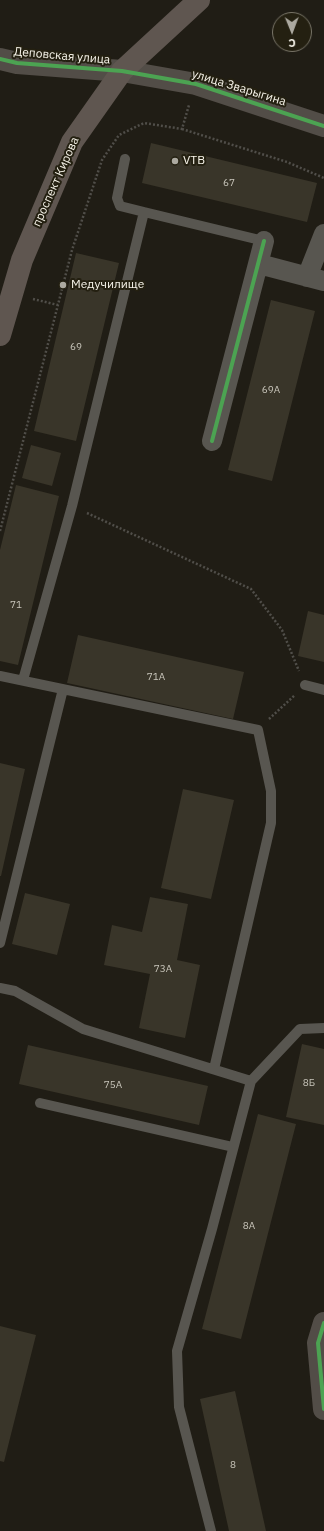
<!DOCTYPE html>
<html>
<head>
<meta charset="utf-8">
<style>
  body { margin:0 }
  #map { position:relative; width:324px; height:1531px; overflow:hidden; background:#201d15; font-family:"IBM Plex Sans",sans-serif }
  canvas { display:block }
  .north { position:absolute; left:272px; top:12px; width:40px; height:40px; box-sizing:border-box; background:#242011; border:1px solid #797568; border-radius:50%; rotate:179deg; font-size:11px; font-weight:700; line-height:16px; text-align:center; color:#f8f5eb }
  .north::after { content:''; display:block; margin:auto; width:14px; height:18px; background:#aca9a0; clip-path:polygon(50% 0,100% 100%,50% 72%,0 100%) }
</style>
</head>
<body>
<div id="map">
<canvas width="324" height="1531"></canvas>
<div class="north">С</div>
</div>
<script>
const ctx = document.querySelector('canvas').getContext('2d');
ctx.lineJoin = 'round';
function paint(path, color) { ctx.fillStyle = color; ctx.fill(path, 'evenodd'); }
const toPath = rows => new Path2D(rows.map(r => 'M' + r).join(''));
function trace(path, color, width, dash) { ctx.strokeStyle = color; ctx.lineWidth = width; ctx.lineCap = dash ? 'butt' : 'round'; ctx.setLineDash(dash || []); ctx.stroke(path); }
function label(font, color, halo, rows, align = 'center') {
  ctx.font = font + ' "IBM Plex Sans",sans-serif'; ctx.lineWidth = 4; ctx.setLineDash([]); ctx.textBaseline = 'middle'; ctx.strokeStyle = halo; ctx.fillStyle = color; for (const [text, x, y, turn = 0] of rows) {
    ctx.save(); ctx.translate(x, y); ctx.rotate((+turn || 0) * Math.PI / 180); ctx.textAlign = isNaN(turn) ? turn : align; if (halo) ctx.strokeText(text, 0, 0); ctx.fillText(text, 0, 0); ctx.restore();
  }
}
const building = toPath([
  [151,143,317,183,307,222,142,183],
  [76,253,119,263,76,441,34,431],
  [271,300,315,311,272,481,228,470],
  [31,445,61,453,52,486,22,478],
  [16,485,59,496,18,665,0,661,0,550],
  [308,611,324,615,324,662,298,656],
  [78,635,244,672,233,719,67,683],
  [0,763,25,769,1,876,0,876],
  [183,789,234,800,211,899,161,888],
  [25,893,70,904,57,955,12,944],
  [150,897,188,904,177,960,200,965,185,1038,139,1028,150,974,104,965,112,925,142,932],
  [302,1044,324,1049,324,1125,286,1117],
  [28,1045,208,1086,199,1125,19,1084],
  [258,1114,296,1124,241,1339,202,1329],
  [0,1326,36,1335,4,1462,0,1461],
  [235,1391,266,1531,229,1531,200,1399]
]);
const path = toPath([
  [182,129,287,162,324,178],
  [33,299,58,305],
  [87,513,251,589,282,630,299,671],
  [0,531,72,250,102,160,119,135,144,123,182,129,189,105],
  [269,719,295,695]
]);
const lane = toPath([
  [125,159,117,198,120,206,144,212],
  [0,676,258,730,271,791,271,823,214,1069],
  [23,680,72,506,144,212,264,241],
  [305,685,324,690],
  [0,943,63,689],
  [0,988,15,991,83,1029,251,1081,212,1229,177,1351,179,1407,211,1531],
  [251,1081,300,1029,324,1028],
  [40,1103,233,1147]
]);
const street = toPath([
  [259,264,324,281],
  [307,277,324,234],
  [212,441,264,241]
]);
const secondary = toPath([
  [0,59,17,63,122,71,196,84,324,126],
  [324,1323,318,1343,324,1409]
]);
const primary = toPath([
  [0,335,22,260,72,142,122,71,199,0]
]);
const cycleway = toPath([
  [0,59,17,63,122,71,196,84,324,126],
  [212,441,264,241],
  [324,1323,318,1343,324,1409]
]);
const markers = [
  [175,161,4,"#aca9a0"],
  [63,285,4,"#aca9a0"]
];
const numberNames = [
  ["67",229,183],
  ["69",76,347],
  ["69А",271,390],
  ["71",16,605],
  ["71А",156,677],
  ["73А",163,969],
  ["8Б",309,1083],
  ["75А",113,1085],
  ["8А",249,1226],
  ["8",233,1465]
];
const streetNames = [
  ["Деповская улица",62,56,5],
  ["улица Зварыгина",239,88,17],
  ["проспект Кирова",56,182,-66]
];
const poiNames = [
  ["VTB",183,161],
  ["Медучилище",71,285]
];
paint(building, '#393529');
trace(path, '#504e49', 2.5, [2, 2]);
trace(lane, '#585650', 10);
trace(street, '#585650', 20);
trace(secondary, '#524d47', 22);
trace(primary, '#5f5650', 22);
trace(cycleway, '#4ca352', 4);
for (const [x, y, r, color] of markers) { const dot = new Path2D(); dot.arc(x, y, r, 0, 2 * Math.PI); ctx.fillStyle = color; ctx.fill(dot); trace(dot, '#242011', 1.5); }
label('10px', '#c8c5ba', null, numberNames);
label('12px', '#f8f5eb', '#242011', streetNames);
label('12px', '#f8f5eb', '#242011', poiNames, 'left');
</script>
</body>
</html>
